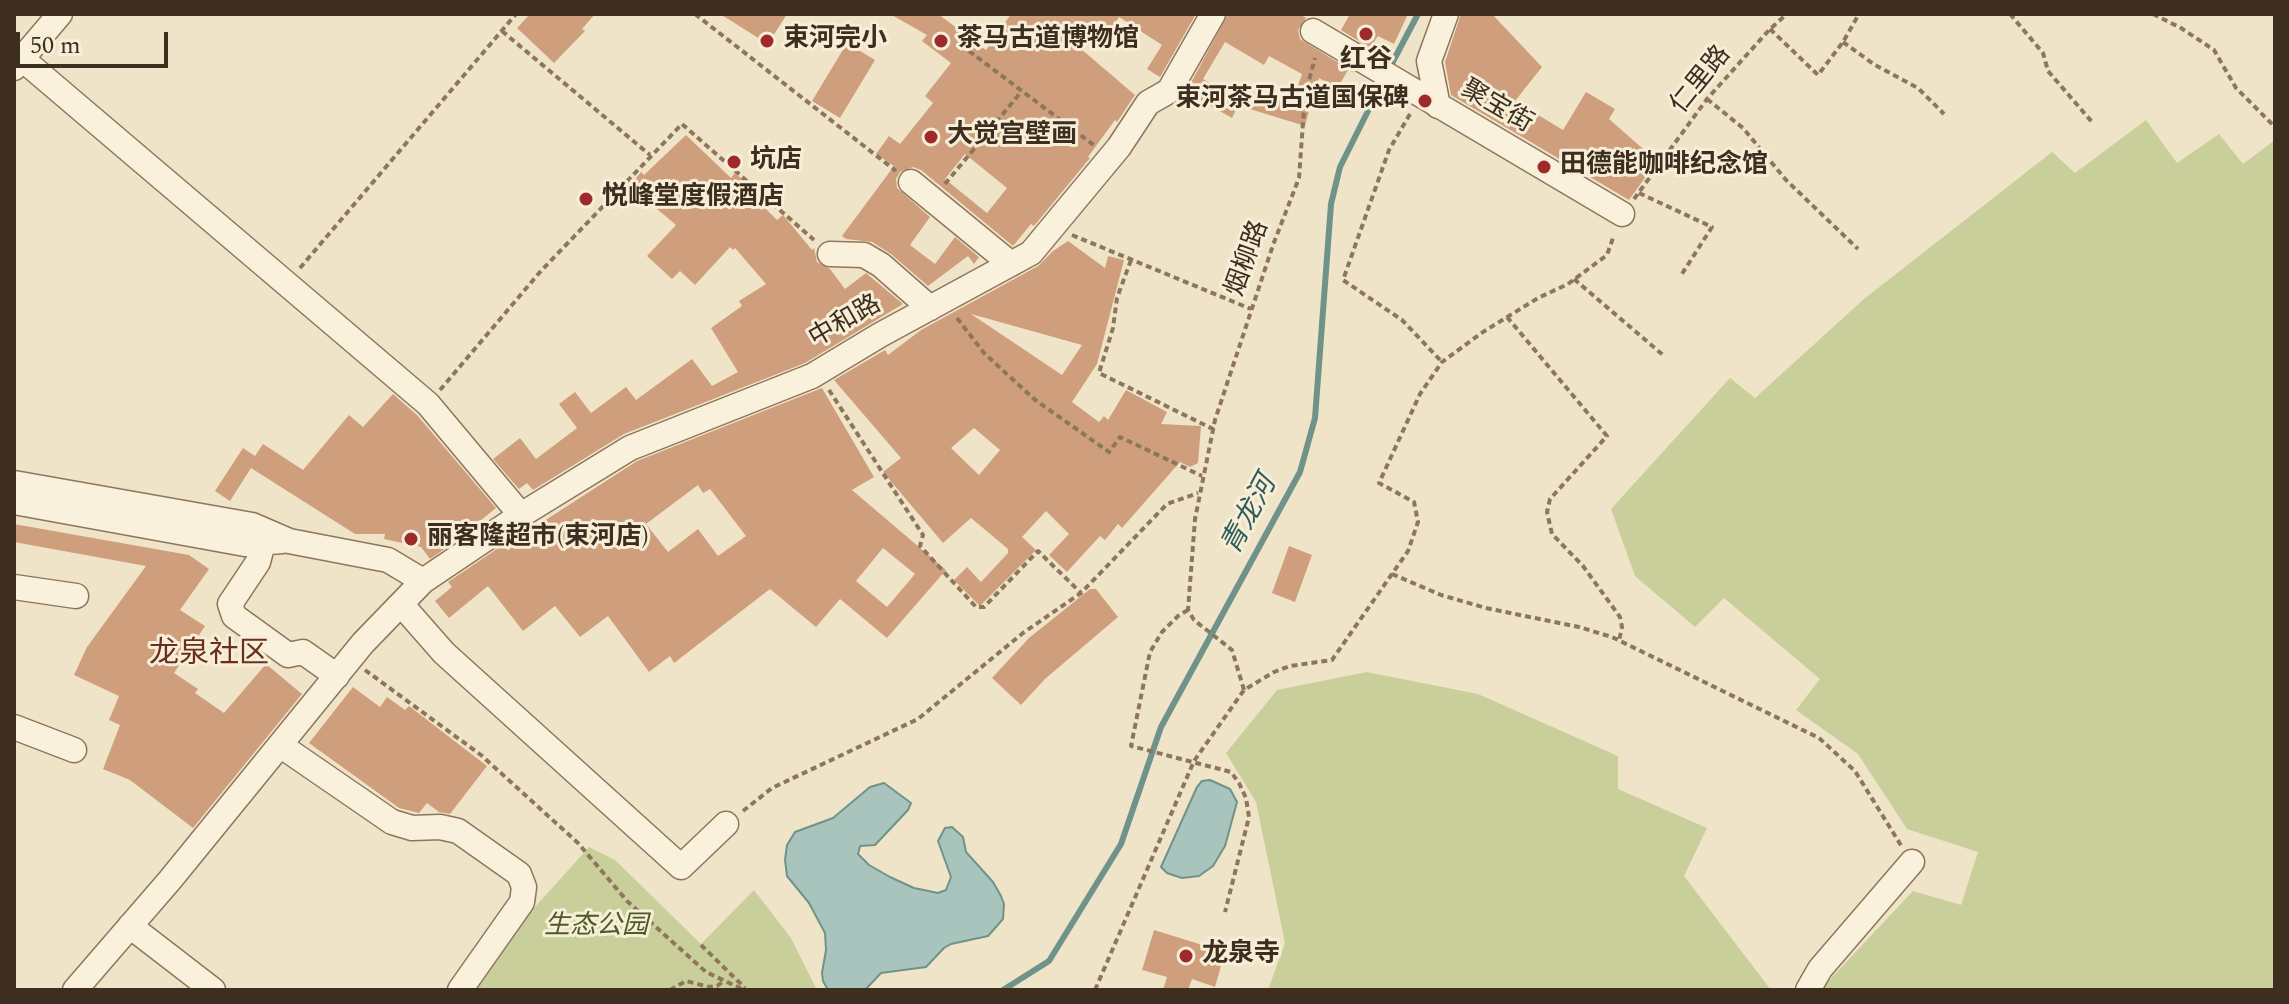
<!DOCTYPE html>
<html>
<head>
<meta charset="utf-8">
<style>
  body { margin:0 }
  #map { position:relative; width:2289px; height:1004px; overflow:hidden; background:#f0e4c8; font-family:Spectral,serif }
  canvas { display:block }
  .frame { position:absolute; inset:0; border:16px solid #3d2e20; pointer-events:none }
  .scale { position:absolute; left:16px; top:32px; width:152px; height:36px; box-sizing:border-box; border:4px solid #3d2e20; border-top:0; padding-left:10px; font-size:24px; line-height:28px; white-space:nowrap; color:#3d2e20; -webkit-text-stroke:6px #f7eed8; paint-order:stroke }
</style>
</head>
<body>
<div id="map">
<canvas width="2289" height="1004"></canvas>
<div class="frame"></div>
<div class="scale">50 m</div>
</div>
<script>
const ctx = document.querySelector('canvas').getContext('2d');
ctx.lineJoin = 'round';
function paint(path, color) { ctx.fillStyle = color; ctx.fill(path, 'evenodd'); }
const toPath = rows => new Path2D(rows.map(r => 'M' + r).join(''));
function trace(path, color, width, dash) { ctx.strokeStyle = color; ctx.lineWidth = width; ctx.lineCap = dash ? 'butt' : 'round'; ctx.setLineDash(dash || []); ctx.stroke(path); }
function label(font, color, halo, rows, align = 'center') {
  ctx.font = font + ' Spectral,"Noto Sans SC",serif'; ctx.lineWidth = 6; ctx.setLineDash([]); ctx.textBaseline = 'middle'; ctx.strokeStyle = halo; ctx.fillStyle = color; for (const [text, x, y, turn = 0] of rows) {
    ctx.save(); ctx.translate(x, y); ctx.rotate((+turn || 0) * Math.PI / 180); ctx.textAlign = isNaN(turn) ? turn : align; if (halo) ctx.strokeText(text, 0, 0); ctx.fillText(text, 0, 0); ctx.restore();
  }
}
const green = toPath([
  [2146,120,2177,163,2219,134,2243,164,2275,140,2275,990,1820,990,1913,891,1961,905,1978,852,1907,829,1858,754,1796,710,1820,679,1724,598,1695,627,1635,576,1611,509,1730,378,1755,398,1864,299,2052,152,2075,173],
  [1367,672,1478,694,1618,756,1618,789,1707,828,1684,876,1771,990,1268,990,1285,943,1256,802,1226,753,1277,690],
  [589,847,615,860,701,944,754,890,791,938,817,990,475,990,499,947]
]);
const water = toPath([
  [1210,780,1230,789,1237,802,1225,846,1213,866,1199,876,1182,878,1167,873,1161,867,1197,787,1202,781,1210,780],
  [884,783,911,803,908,810,875,845,860,846,858,854,869,865,890,877,914,888,938,893,946,890,951,877,938,841,945,828,952,827,963,837,966,852,993,882,1001,896,1004,904,1003,919,988,936,951,944,944,948,926,967,881,973,865,990,828,990,823,981,822,973,826,950,825,933,809,903,787,876,785,860,787,845,795,832,833,818,870,787,884,783]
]);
const stream = toPath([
  [1389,69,1418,14],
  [1003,990,1049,961,1121,844,1161,727,1300,472,1315,418,1331,204,1340,167,1384,79]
]);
const building = toPath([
  [530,14,595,14,582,29,585,31,554,63,517,28],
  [720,14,787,14,768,44],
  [890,14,938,14,986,50,1011,14,1196,14,1160,77,1147,69,1162,45,1119,17,1103,40,1077,23,1067,37,1135,95,1117,122,1115,120,1088,157,1090,158,1034,226,1031,224,1013,246,921,170,913,167,900,172,896,179,897,188,930,217,910,245,935,264,955,237,979,257,974,264,968,256,928,286,891,254,872,242,846,239,842,236,894,166,876,154,889,136,900,144,933,103,925,96,951,63,922,41,927,35],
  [965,154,1007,188,987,213,945,179],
  [1228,14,1300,14,1306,18,1298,30,1300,39,1355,73,1348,70,1337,89,1319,78,1314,95,1298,86,1302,74,1269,56,1264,65,1225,42,1203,79,1241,100,1232,118,1186,92],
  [1350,14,1408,14,1394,44,1378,36,1370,48,1341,30],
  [1461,14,1492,14,1542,67,1515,101,1563,130,1586,92,1615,109,1609,119,1657,161,1629,200,1451,95,1445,62],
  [847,43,875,60,840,118,812,101],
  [1255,91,1310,107,1305,126,1250,109],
  [686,135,731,178,735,173,760,195,756,199,777,220,783,215,812,250,814,248,817,262,830,269,845,289,866,273,903,304,805,363,624,434,533,490,527,483,519,489,493,459,520,438,536,459,577,428,559,404,575,392,591,413,626,387,636,400,692,359,712,386,738,372,711,328,742,306,739,301,766,284,735,248,733,250,730,247,695,285,680,271,672,279,647,256,676,225,630,186,641,172,644,175],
  [1068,241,1105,268,1108,256,1124,260,1097,364,1072,402,1099,422,1104,416,1108,420,1126,390,1167,412,1161,424,1201,426,1198,463,1190,467,1180,462,1122,528,1118,524,1105,540,1100,536,1067,572,1049,555,1069,534,1046,511,1022,537,1036,550,980,606,954,580,967,567,981,582,1008,553,1008,549,971,518,943,543,883,472,901,458,834,380,885,350,888,355,921,330,1038,266,1053,251],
  [971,314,1082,345,1062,375],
  [974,428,1000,450,979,475,951,448],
  [822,388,874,477,852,490,946,570,887,638,840,599,816,627,770,589,674,663,670,656,649,672,608,616,580,637,555,606,523,631,488,586,449,618,435,601,452,587,448,582,525,530,527,532,637,461],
  [698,485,703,493,710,489,746,536,718,556,698,529,668,552,646,524],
  [883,548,915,574,887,607,856,581],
  [393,394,417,415,496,508,475,525,476,527,430,559,421,547,384,539,385,534,355,534,251,468,230,501,215,491,243,448,255,456,263,444,303,470,349,415,363,427],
  [14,524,189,555,209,569,180,610,205,626,174,673,198,689,195,693,224,713,266,664,302,694,193,828,130,780,103,769,120,725,109,720,119,696,74,675,87,647,146,566,14,542],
  [1289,546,1312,555,1295,602,1272,593],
  [1090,589,1096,589,1118,617,1045,679,1021,705,992,678,1029,638],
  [353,687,380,707,387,697,405,710,409,706,487,766,450,814,439,812,427,803,419,813,399,808,309,743],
  [1154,930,1225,952,1215,987,1192,979,1188,990,1163,990,1167,977,1142,970]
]);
const path = toPath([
  [695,14,896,171],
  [2010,14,2043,53,2048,71,2092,122],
  [2153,14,2181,28,2214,50,2236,88,2275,127],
  [1770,29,1818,75,1843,42,1859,14],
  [502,31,650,155],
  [1843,42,1875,65,1918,88,1944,114],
  [969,51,1095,146],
  [1707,99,1743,128,1786,180,1858,249],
  [1410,114,1389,150,1343,280,1402,320,1442,362],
  [945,184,1021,92],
  [1639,193,1712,227,1680,277],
  [1634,199,1707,99,1770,29,1787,14],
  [1072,235,1251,309],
  [1131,260,1117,298,1113,328,1099,373,1213,429],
  [300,268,516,14],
  [1574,279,1663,355],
  [1507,317,1607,436,1550,499,1547,512,1552,534,1583,566,1620,617,1622,627,1619,641],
  [957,318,984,353,1034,399,1109,452,1120,437,1202,476],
  [440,390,540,272,682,124,814,240],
  [829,390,923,535,920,546,976,607,984,607,1038,551,1081,593],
  [1392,574,1441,595,1486,608,1579,627,1612,637,1819,738,1855,771,1902,847],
  [1188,610,1178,616,1162,632,1150,652,1131,746,1231,772,1239,783,1246,798,1249,817,1225,912],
  [365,670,481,755,578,843,627,901,706,972,744,990],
  [1244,690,1232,650,1194,620,1188,610,1195,519,1215,420,1273,245,1299,178,1305,95,1315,58],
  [743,811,772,788,918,719,1023,633,1081,593,1167,504,1198,493],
  [701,945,745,988],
  [670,990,686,981,709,987,717,986,725,980],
  [1095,990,1194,761,1244,690,1274,672,1290,666,1332,660,1408,551,1418,522,1414,502,1379,483,1420,394,1442,362,1483,332,1538,298,1568,284,1607,255,1614,235]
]);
const minor = toPath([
  [1313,31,1622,214],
  [14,52,428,404,521,515],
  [14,68,60,14],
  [1438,106,1429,61,1446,14],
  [911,182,1011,264],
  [830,254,864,255,881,265,930,308],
  [14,483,252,525,289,541,388,560,423,581],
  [14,502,245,544,282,541],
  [263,543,258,562,230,604,234,616,288,655,303,652,337,676],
  [14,587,76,596],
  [401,604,444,653,681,867,726,824],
  [14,727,74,750],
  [280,745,392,822,412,828,440,827,458,831,519,874,524,887,522,902,460,990],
  [130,926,213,990],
  [75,990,170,880,363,643,423,581,521,515,630,448,812,376,880,335,1031,253,1119,147,1148,103,1169,91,1213,14],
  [1808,990,1820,969,1912,862]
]);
const markers = [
  [1366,34,8,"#9e2a2b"],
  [767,41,8,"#9e2a2b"],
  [941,41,8,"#9e2a2b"],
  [1425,101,8,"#9e2a2b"],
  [931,137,8,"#9e2a2b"],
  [734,162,8,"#9e2a2b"],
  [1544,167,8,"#9e2a2b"],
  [586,199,8,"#9e2a2b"],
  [411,539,8,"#9e2a2b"],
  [1186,956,8,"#9e2a2b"]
];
const poiNames = [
  ["束河完小",783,41],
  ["茶马古道博物馆",957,41],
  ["红谷",1366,62,"center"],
  ["束河茶马古道国保碑",1409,101,"right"],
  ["大觉宫壁画",947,137],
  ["坑店",750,162],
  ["田德能咖啡纪念馆",1560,167],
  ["悦峰堂度假酒店",602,199],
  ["丽客隆超市(束河店)",427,539],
  ["龙泉寺",1202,956]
];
const streetNames = [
  ["仁里路",1702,81,-51],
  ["聚宝街",1496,108,30],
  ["烟柳路",1249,259,-70],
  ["中和路",846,323,-30]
];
const parkNames = [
  ["生态公园",596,928]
];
const waterNames = [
  ["青龙河",1251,516,-62]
];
const quarterNames = [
  ["龙泉社区",209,656]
];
paint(green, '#c9cf9b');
paint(water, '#a9c4bc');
trace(water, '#6f938a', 2);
trace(stream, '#6f938a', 6);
paint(building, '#cf9f7d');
trace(minor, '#8d765c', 27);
trace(path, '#8d765c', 4, [6, 4]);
trace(minor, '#faf1dc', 24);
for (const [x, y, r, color] of markers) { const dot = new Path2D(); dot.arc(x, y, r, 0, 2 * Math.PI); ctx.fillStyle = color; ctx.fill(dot); trace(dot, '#f7eed8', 3); }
label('bold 26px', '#3d2e20', '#f7eed8', poiNames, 'left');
label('26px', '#3d2e20', '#f7eed8', streetNames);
label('italic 26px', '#4d5a26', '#f7eed8', parkNames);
label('italic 28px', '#2f5d5a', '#f7eed8', waterNames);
label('30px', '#6b2e1e', '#f7eed8', quarterNames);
</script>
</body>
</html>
